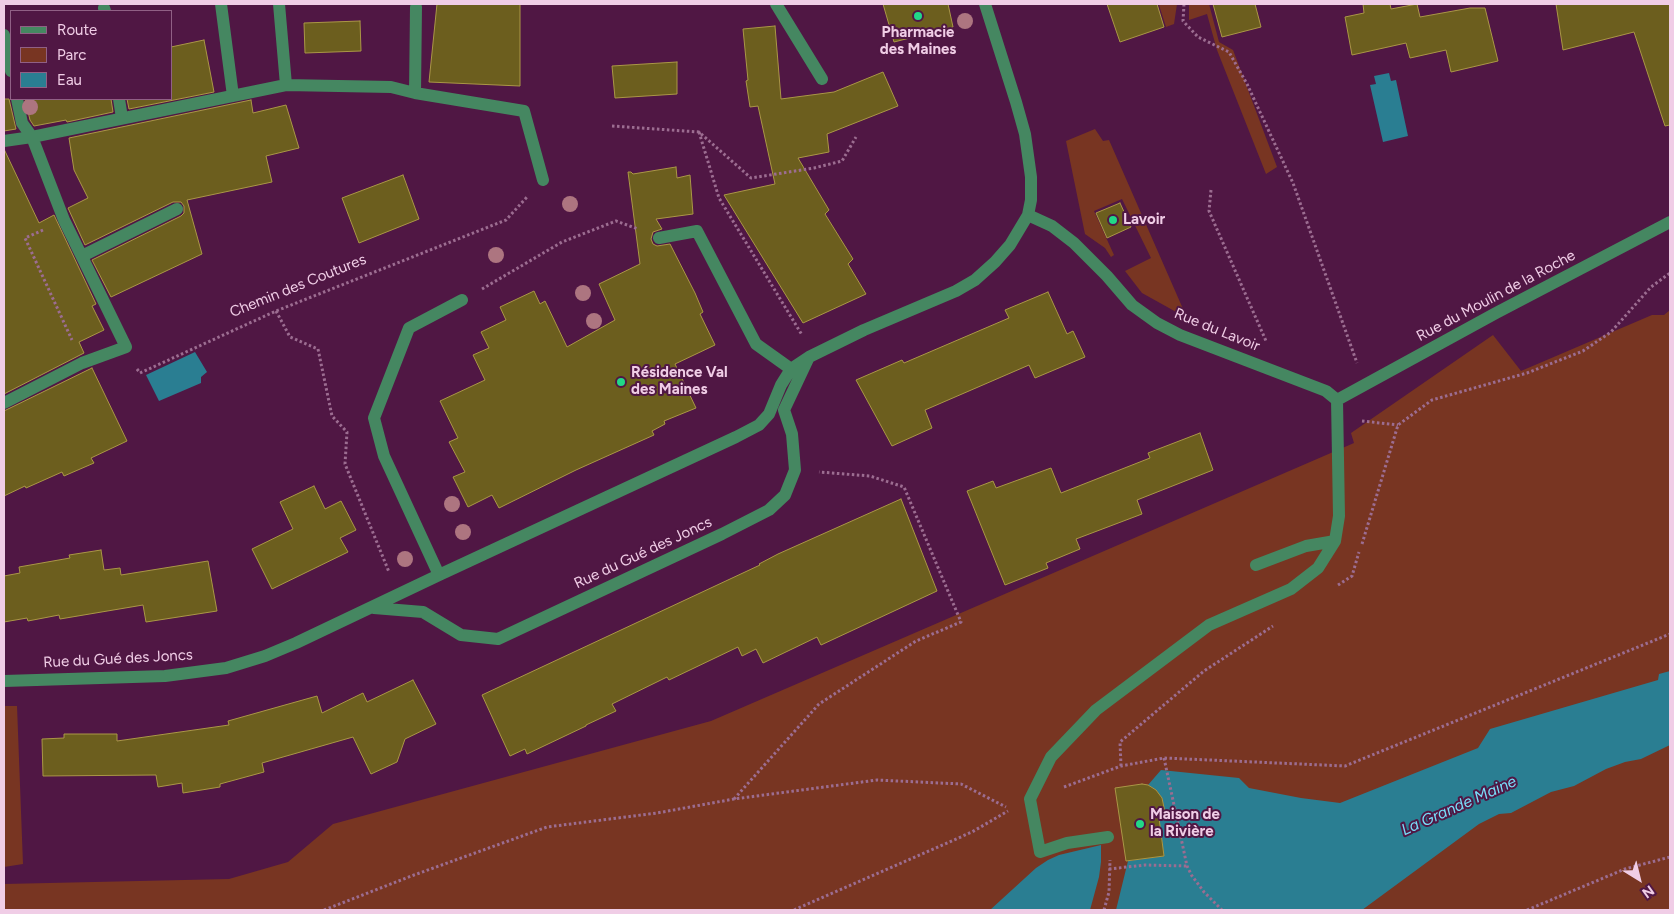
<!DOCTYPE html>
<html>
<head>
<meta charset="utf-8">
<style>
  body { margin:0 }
  #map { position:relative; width:1674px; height:914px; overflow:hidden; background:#501744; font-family:Figtree,sans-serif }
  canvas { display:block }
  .frame { position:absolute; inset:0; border:5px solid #f0cde6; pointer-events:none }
  .legend { position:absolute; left:10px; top:10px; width:162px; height:90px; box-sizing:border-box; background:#501744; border:1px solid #906085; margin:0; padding:6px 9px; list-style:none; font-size:15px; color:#f0cde6 }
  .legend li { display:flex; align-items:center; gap:10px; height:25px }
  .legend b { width:25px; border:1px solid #906085 }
  .north { position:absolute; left:1614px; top:854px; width:50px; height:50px; -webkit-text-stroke:4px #501744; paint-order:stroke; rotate:144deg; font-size:14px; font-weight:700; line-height:20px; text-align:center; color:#f0cde6 }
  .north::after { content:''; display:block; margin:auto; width:18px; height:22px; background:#f0cde6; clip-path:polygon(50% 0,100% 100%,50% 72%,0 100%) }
</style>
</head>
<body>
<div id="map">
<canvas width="1674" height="914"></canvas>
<div class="frame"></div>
<ul class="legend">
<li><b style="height:6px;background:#458761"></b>Route</li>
<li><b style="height:14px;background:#783522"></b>Parc</li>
<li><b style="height:14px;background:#2a7e92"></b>Eau</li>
</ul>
<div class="north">N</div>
</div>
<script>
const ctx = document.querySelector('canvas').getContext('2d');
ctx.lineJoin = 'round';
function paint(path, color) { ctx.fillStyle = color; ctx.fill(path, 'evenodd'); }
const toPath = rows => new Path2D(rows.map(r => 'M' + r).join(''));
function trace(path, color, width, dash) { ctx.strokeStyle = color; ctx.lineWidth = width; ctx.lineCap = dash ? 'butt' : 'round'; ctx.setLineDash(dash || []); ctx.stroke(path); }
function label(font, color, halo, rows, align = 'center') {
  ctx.font = font + ' Figtree,sans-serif'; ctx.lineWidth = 4; ctx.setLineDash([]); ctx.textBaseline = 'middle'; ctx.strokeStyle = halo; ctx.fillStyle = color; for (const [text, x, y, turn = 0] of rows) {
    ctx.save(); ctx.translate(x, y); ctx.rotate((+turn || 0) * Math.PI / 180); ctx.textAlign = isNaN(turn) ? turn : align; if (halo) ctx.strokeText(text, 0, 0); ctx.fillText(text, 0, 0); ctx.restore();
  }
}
const green = toPath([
  [1162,4,1177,4,1174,24,1166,27,1159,5],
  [1189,4,1209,4,1219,42,1233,50,1277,167,1266,174,1217,50,1207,14,1189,20],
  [1095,129,1103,141,1109,140,1187,318,1142,293,1125,271,1151,258,1122,199,1094,211,1114,255,1111,257,1105,248,1085,234,1066,141],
  [1670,310,1670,910,4,910,4,884,229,879,288,862,333,824,711,721,1354,443,1351,433,1493,335,1521,371,1652,315,1664,315],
  [4,706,17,706,23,864,4,867]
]);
const water = toPath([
  [1389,73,1391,81,1396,80,1408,136,1383,142,1370,85,1376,84,1374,76],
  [195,352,207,372,201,377,201,383,159,401,146,375],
  [1670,671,1670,745,1641,759,1625,762,1606,769,1574,786,1551,792,1511,813,1499,814,1479,824,1362,910,1116,910,1128,861,1164,856,1159,818,1166,816,1162,798,1156,790,1148,785,1161,770,1239,778,1249,788,1301,798,1340,803,1478,748,1490,729,1658,680,1659,674],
  [1101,845,1101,862,1099,877,1090,910,990,910,1036,868,1048,860,1059,855]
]);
const building = toPath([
  [437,4,520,4,520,86,429,82,437,4],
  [883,4,948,4,953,27,894,42,883,4],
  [1107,4,1157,4,1164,27,1120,42,1107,4],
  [1213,4,1255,4,1261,27,1222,37,1213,4],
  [1363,4,1390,4,1391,9,1417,4,1420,17,1470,8,1485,8,1498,61,1451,72,1446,50,1410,58,1406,43,1352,55,1345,17,1364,13,1363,4],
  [1556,4,1670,4,1670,125,1665,126,1634,32,1563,50,1556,4],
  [360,21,361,51,305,53,304,23,360,21],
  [775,26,781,99,834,92,883,72,898,106,827,134,829,152,798,158,829,210,825,214,853,259,848,264,866,294,803,323,724,195,775,184,758,106,750,107,746,81,748,80,743,29,775,26],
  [204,40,214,92,129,109,127,99,171,99,171,47,204,40],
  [677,62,677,94,615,98,612,66,677,62],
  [4,99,9,99,16,129,4,131,4,99],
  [25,99,111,99,113,112,67,122,66,120,34,126,30,120,25,99],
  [251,100,253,113,286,105,299,148,266,156,272,182,187,200,202,254,111,297,92,260,181,216,184,213,184,206,181,202,173,202,85,245,68,208,88,198,74,170,69,138,251,100],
  [4,149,39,223,54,215,96,304,92,306,104,330,79,342,84,353,4,394,4,149],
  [676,167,677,178,690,175,693,214,656,219,662,229,653,232,651,239,653,244,657,246,670,244,695,293,703,312,700,314,715,345,675,364,696,408,664,421,665,424,652,431,654,435,576,470,499,508,492,495,468,507,453,477,465,472,449,442,458,438,440,401,485,380,473,355,489,348,481,332,506,320,500,307,534,291,540,304,545,301,567,347,615,320,599,284,640,264,628,172,631,172,633,174,676,167],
  [403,175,419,219,359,243,342,198,403,175],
  [1120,203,1131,227,1107,238,1096,213,1120,203],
  [1048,292,1067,334,1073,331,1085,357,1035,378,1029,365,925,410,932,428,892,446,856,380,902,360,904,363,1009,318,1005,310,1048,292],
  [92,368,127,441,91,458,94,463,64,476,62,472,26,488,25,486,4,496,4,411,92,368],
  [1200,433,1213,470,1137,500,1142,514,1076,539,1080,549,1046,563,1048,568,1005,585,967,491,993,481,996,488,1051,468,1061,493,1150,458,1148,453,1200,433],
  [314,486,325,509,341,501,356,530,340,538,348,552,272,589,252,549,293,529,280,502,314,486],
  [901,499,937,591,821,645,817,637,763,663,756,649,742,656,738,647,669,680,667,677,612,704,616,711,586,725,586,726,527,754,525,749,510,756,482,695,760,565,759,564,778,554,901,499],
  [101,550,104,570,120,568,121,575,208,561,217,611,146,622,143,605,60,619,59,615,28,621,27,618,4,622,4,576,20,573,19,567,70,558,69,555,101,550],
  [413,680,436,724,405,739,397,762,371,774,353,737,262,763,264,772,220,784,220,787,183,793,182,783,158,787,156,775,43,776,42,739,64,738,64,734,117,734,117,741,229,725,228,721,317,696,322,713,363,693,367,702,413,680],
  [1142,784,1148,785,1156,790,1162,798,1166,817,1159,818,1164,856,1126,861,1115,788,1142,784]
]);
const path = toPath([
  [1184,4,1183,21,1198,37,1229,52,1247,84,1293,183,1357,363],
  [612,126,699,132,751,178,814,168,842,161,856,137],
  [699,132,719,198,802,335],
  [1211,190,1209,211,1266,341],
  [43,230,25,238,72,340],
  [482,289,562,242,616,221,638,229],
  [276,311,290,337,318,349,332,416,347,432,345,464,389,572],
  [137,369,140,373,276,311,506,220,527,197],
  [1362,421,1398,425],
  [1362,544,1398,425,1432,400,1527,373,1583,351,1611,332,1651,287,1670,273],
  [1338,585,1352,576,1359,552],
  [1164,758,1187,866,1192,876,1204,892,1222,910],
  [1121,766,1120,742,1204,671,1273,626],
  [1064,787,1121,766,1164,758,1345,766,1670,634],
  [734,799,819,704,916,641,961,622,904,487,870,476,819,472],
  [1109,869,1145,865,1187,866],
  [324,910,414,875,547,827,657,813,734,799,877,780,961,784,1006,807],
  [794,910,972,832,1008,811],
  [1104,910,1109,892,1110,860],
  [1527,910,1625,869,1670,857]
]);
const minor = toPath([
  [221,4,233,96],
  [279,4,286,85],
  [776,4,822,79],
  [104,8,105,11],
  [4,35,11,71],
  [415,93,416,7],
  [119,99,122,118],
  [4,141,32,137,286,85,391,87,415,93,524,111,543,180],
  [1028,215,1052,226,1074,243,1107,276,1132,305,1157,323,1180,335,1326,391,1337,400],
  [659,238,697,231,756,344,791,369],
  [82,256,177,209],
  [1337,400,1496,313,1670,222],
  [4,403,82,363,126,347,64,220,32,137,22,123,17,99],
  [1256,565,1306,546,1335,541],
  [439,575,384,456,374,418,409,328,462,300],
  [374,608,423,612,461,635,498,639,722,534,769,510,785,495,795,470,792,434,784,410,809,357],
  [4,681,165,676,226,668,265,656,296,643,439,575,736,437,759,425,769,414,781,385,791,369,809,357,864,330,956,291,975,280,995,262,1010,245,1028,215,1031,200,1031,177,1025,134,1016,102,985,4],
  [1108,837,1067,843,1040,852,1030,799,1051,757,1096,710,1209,625,1291,589,1318,568,1335,541,1339,516,1337,400]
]);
const trees = [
  [965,21],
  [30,107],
  [570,204],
  [496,255],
  [583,293],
  [594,321],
  [452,504],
  [463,532],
  [405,559]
];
const markers = [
  [918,16,5,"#22d887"],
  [1113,220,5,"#22d887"],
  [621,382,5,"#22d887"],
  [1140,824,5,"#22d887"]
];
const poiNames = [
  ["Pharmacie",918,33,"center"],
  ["des Maines",918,50,"center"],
  ["Lavoir",1123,220],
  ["Résidence Val",631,373],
  ["des Maines",631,390],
  ["Maison de",1150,815],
  ["la Rivière",1150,832]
];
const streetNames = [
  ["Chemin des Coutures",298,286,-22],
  ["Rue du Moulin de la Roche",1496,296,-28],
  ["Rue du Lavoir",1217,330,22],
  ["Rue du Gué des Joncs",643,553,-25],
  ["Rue du Gué des Joncs",118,659,-3]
];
const waterNames = [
  ["La Grande Maine",1459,806,-24]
];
paint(green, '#783522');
paint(water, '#2a7e92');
paint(building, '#6c5e1e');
trace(building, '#aa9746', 1);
trace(path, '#9c6d91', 3, [2.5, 2.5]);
trace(minor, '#458761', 12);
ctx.fillStyle = '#ad7580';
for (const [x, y] of trees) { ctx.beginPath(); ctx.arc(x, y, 8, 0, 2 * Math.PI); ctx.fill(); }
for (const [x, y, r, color] of markers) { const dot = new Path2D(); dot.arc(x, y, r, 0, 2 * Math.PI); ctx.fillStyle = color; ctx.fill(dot); trace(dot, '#501744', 2); }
label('bold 15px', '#f0cde6', '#501744', poiNames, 'left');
label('15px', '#f0cde6', '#501744', streetNames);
label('italic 16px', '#79def9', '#501744', waterNames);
</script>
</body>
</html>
